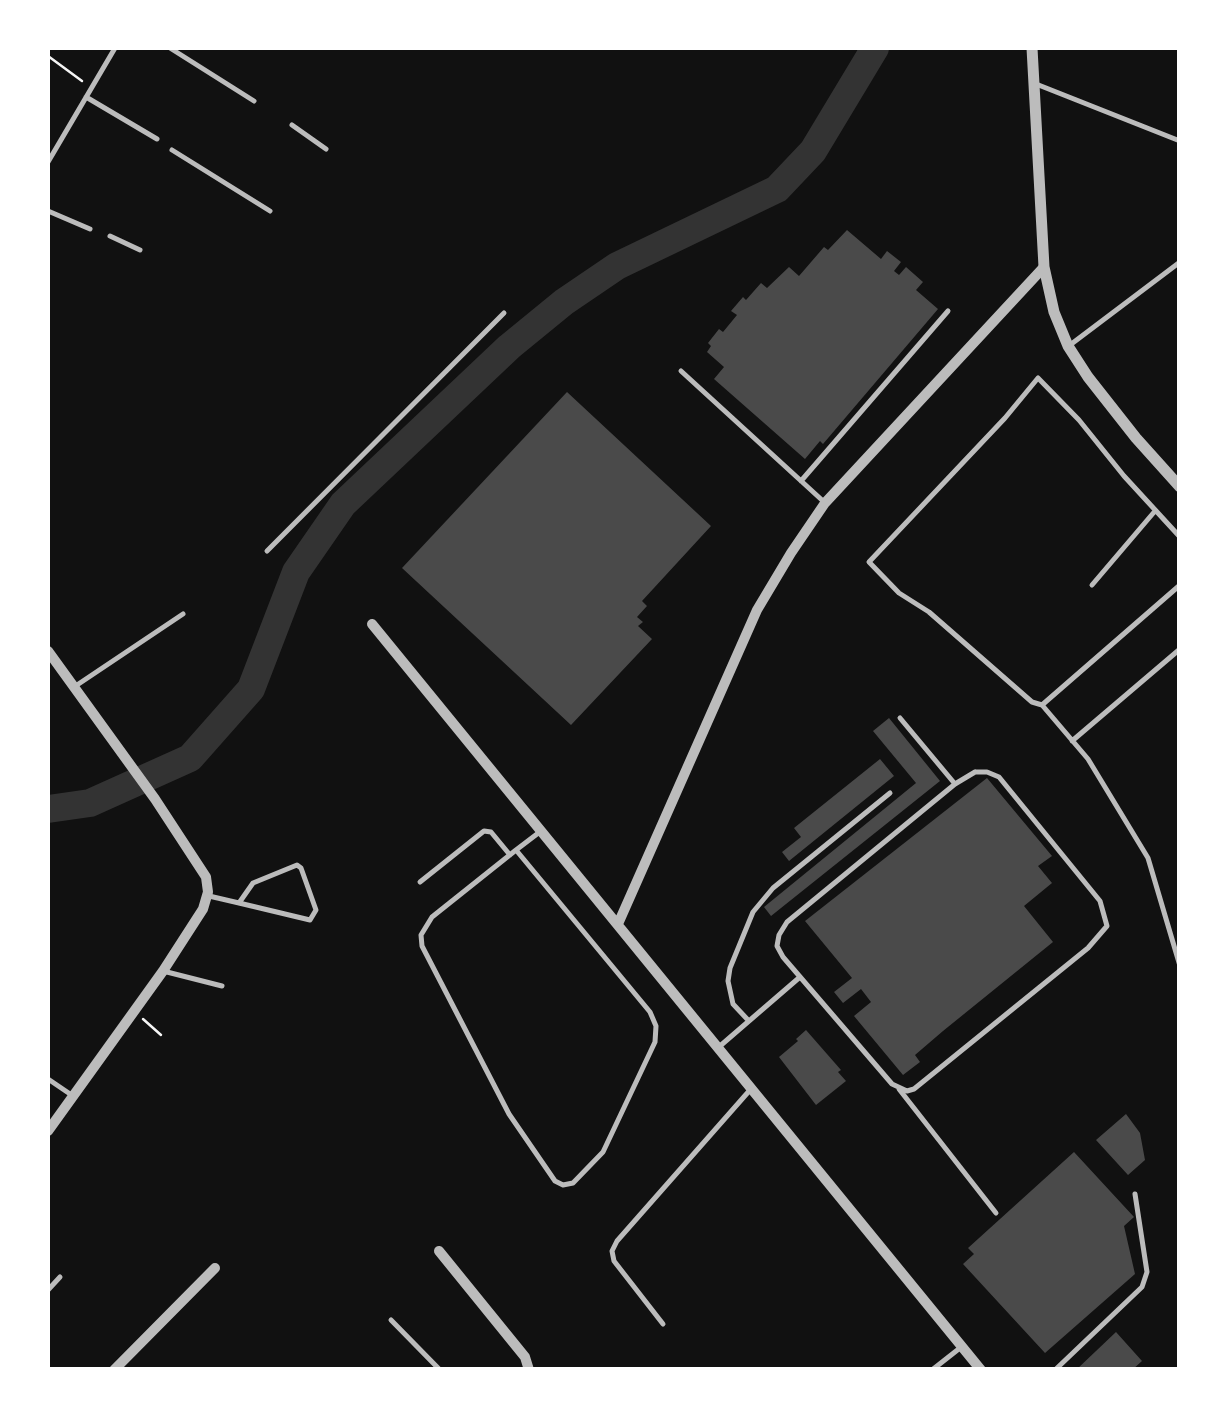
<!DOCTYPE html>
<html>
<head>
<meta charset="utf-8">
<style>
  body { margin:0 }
  #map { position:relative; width:1227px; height:1417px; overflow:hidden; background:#111; font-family:"Public Sans",sans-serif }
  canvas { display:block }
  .frame { position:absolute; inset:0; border:50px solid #fff; pointer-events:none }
</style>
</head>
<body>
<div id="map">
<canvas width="1227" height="1417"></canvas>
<div class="frame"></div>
</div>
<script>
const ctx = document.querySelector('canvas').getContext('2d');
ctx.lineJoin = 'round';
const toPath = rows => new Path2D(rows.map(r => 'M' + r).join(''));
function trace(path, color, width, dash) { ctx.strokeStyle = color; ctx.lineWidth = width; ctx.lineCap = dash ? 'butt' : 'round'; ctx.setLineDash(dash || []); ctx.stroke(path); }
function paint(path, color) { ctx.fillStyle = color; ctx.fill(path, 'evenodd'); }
const river = toPath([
  [48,809,90,803,190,758,251,689,296,572,343,504,509,347,564,302,617,266,777,189,813,151,875,48]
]);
const building = toPath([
  [847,230,881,259,887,251,901,262,894,271,899,275,906,267,923,282,916,290,938,309,823,444,820,441,805,459,714,379,724,367,707,352,711,346,708,343,719,329,723,332,737,315,731,311,743,297,746,300,761,283,767,288,789,267,799,276,824,247,828,250],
  [567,392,711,526,642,601,647,606,637,617,643,622,638,626,652,639,571,725,402,568],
  [889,718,940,781,771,916,764,907,916,783,873,731],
  [880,759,894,776,789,861,782,852,801,837,794,828],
  [987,778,1052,856,1038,866,1052,883,1024,906,1053,942,943,1031,915,1055,920,1062,903,1075,854,1016,871,1002,861,989,843,1003,834,992,852,978,805,921],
  [806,1030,841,1070,838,1072,846,1081,816,1105,779,1057,798,1041,796,1039],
  [1126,1114,1140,1133,1145,1160,1128,1175,1096,1140],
  [1074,1152,1134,1217,1124,1226,1135,1274,1045,1353,963,1264,974,1254,968,1248],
  [1116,1332,1142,1361,1132,1370,1076,1370]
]);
const path = toPath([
  [48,56,82,81],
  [143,1019,161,1035]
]);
const service = toPath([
  [170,48,254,101],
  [1036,84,1180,141],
  [86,97,157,139],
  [292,125,326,149],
  [172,150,270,211],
  [48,162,115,48],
  [48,211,90,229],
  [110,236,140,250],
  [1070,345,1180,262],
  [681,371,823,501],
  [801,481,948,311],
  [1180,537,1124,476,1079,420,1038,378,1005,418,869,562,899,593,929,612,1032,702,1042,705,1180,585],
  [267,551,504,313],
  [1092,585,1155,511],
  [74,687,183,614],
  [1042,705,1088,759,1148,858,1180,966],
  [900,718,955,784],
  [1072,741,1180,649],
  [975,772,987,772,999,777,1100,901,1107,926,1088,948,914,1089,907,1091,892,1084,783,957,777,946,779,935,787,922,955,784,975,772],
  [516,850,650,1012,656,1026,655,1042,603,1152,573,1183,563,1185,555,1181,509,1114,422,946,421,935,432,917,516,850,541,831],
  [420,882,484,831,491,832,510,855],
  [209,896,239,903,310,920,316,910,301,868,297,865,253,883,239,903],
  [163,971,222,986],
  [748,1020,733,1004,728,981,730,968,753,912,773,888,890,793],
  [720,1046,800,977],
  [48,1079,73,1096],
  [899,1089,996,1213],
  [48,1290,60,1277],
  [391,1320,440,1370],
  [663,1324,614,1261,612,1251,617,1241,750,1090],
  [932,1370,960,1348],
  [1055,1370,1142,1287,1147,1272,1135,1194]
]);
const minor = toPath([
  [372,624,981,1370],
  [48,651,155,799,206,877,208,892,203,909,163,971,48,1131],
  [618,924,757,610,791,553,825,503,1044,267],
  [439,1251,525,1357,529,1370],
  [114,1370,215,1268]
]);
const tertiary = toPath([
  [1032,48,1044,267,1054,312,1068,346,1088,377,1136,438,1180,487]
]);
trace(river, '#333', 28);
paint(building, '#4a4a4a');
trace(path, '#f5f5f5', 2.5);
trace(service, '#bcbcbc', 5);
trace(minor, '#bcbcbc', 10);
trace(tertiary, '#bcbcbc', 11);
</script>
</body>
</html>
